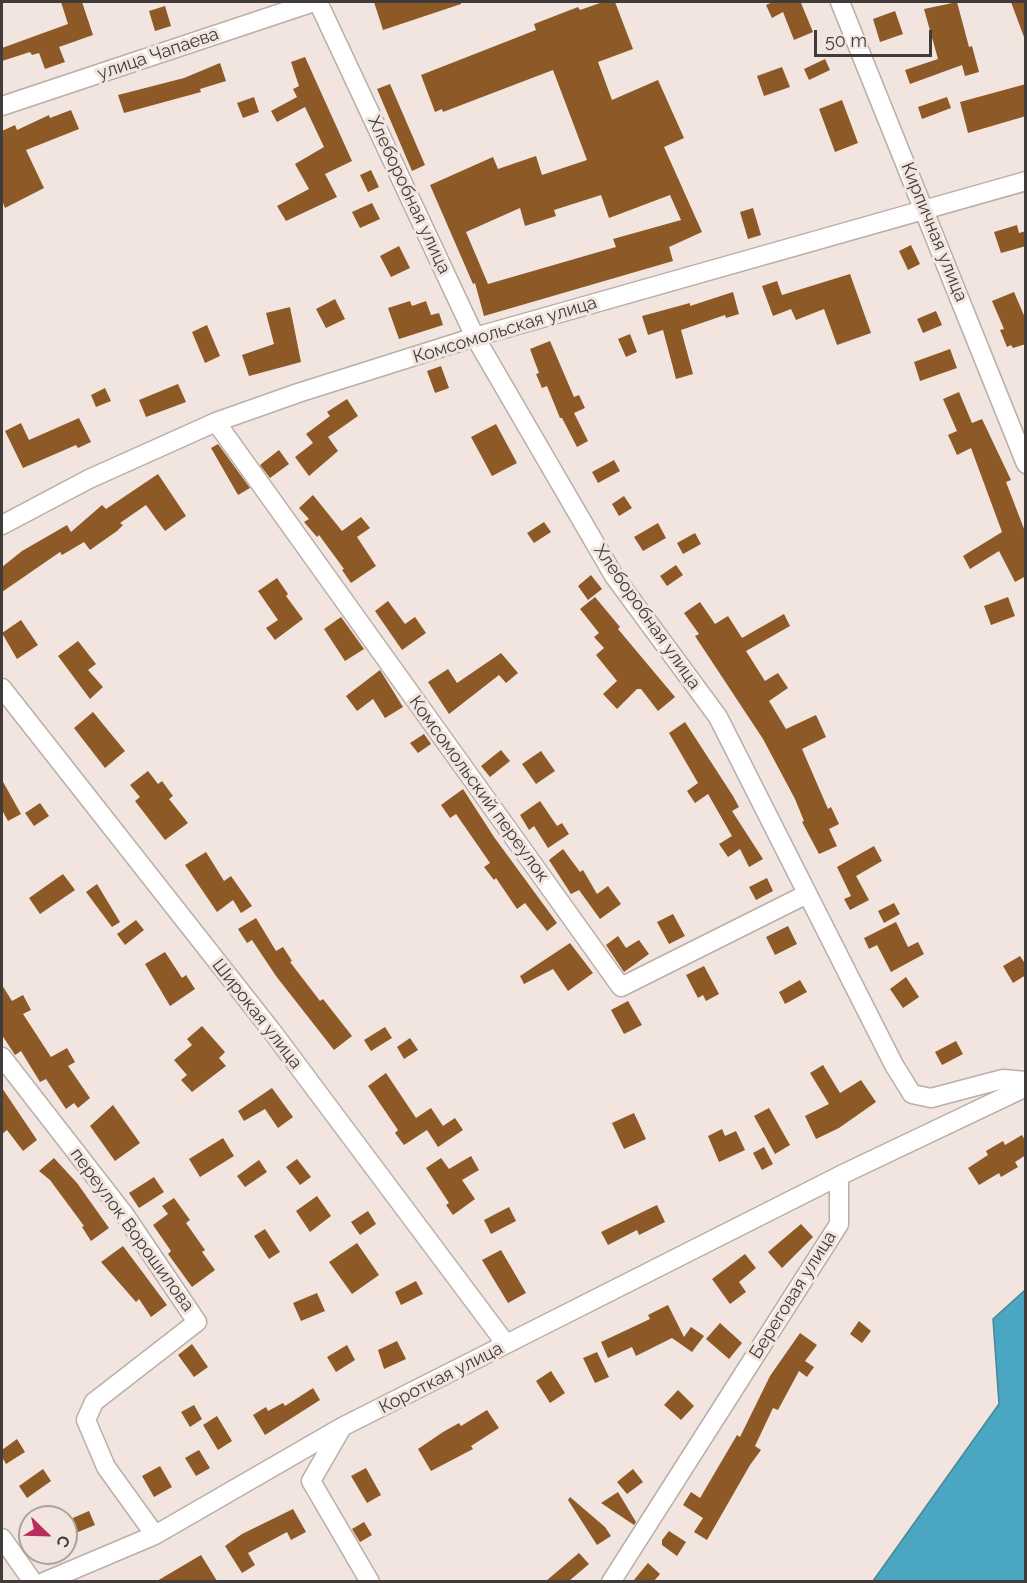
<!DOCTYPE html>
<html>
<head>
<meta charset="utf-8">
<style>
  body { margin:0 }
  #map { position:relative; width:1027px; height:1583px; overflow:hidden; background:#f2e5df; font-family:Raleway,sans-serif }
  canvas { display:block }
  .frame { position:absolute; inset:0; border:3px solid #413b39; pointer-events:none }
  .north { position:absolute; left:18px; top:1505px; width:60px; height:60px; box-sizing:border-box; background:#f2e5df; border:2px solid #aba19d; border-radius:50%; rotate:113deg; font-size:16px; font-weight:700; line-height:24px; text-align:center; color:#413b39 }
  .north::after { content:''; display:block; margin:auto; width:21px; height:27px; background:#b92c5e; clip-path:polygon(50% 0,100% 100%,50% 72%,0 100%) }
  .scale { position:absolute; left:814px; top:30px; width:118px; height:27px; box-sizing:border-box; border:3px solid #413b39; border-top:0; padding-left:8px; font-size:18px; line-height:21px; white-space:nowrap; color:#413b39; -webkit-text-stroke:4px #f2e5df; paint-order:stroke }
</style>
</head>
<body>
<div id="map">
<canvas width="1027" height="1583"></canvas>
<div class="frame"></div>
<div class="north">С</div>
<div class="scale">50 m</div>
</div>
<script>
const ctx = document.querySelector('canvas').getContext('2d');
ctx.lineJoin = 'round';
function paint(path, color) { ctx.fillStyle = color; ctx.fill(path, 'evenodd'); }
const toPath = rows => new Path2D(rows.map(r => 'M' + r).join(''));
function trace(path, color, width, dash) { ctx.strokeStyle = color; ctx.lineWidth = width; ctx.lineCap = dash ? 'butt' : 'round'; ctx.setLineDash(dash || []); ctx.stroke(path); }
function label(font, color, halo, rows, align = 'center') {
  ctx.font = font + ' Raleway,sans-serif'; ctx.lineWidth = 6; ctx.setLineDash([]); ctx.textBaseline = 'middle'; ctx.strokeStyle = halo; ctx.fillStyle = color; for (const [text, x, y, turn = 0] of rows) {
    ctx.save(); ctx.translate(x, y); ctx.rotate((+turn || 0) * Math.PI / 180); ctx.textAlign = isNaN(turn) ? turn : align; if (halo) ctx.strokeText(text, 0, 0); ctx.fillText(text, 0, 0); ctx.restore();
  }
}
const water = toPath([
  [1025,1290,1025,1581,873,1581,999,1404,993,1319,1025,1290]
]);
const building = toPath([
  [61,2,82,2,93,35,59,47,65,62,45,69,39,53,32,55,30,52,2,61,2,48,68,24],
  [374,2,461,2,461,4,383,30],
  [603,2,615,2,633,49,598,62,612,100,658,80,684,138,664,147,702,232,669,247,673,261,484,316,475,283,473,284,430,185,493,157,498,169,536,156,542,175,587,160,553,70,443,112,442,109,435,112,421,75,536,30,534,24,578,7,580,10],
  [601,195,609,218,670,195,681,220,613,239,616,247,488,284,466,232,520,208,525,226,556,216,554,210],
  [773,2,803,2,801,3,813,32,794,40,783,12,772,18,766,5],
  [957,2,969,47,972,46,979,72,965,76,962,65,910,84,905,70,938,59,924,9],
  [1011,2,1026,2,1026,37,1024,37],
  [165,6,171,26,155,31,149,11],
  [895,11,903,34,880,42,873,19],
  [305,57,352,161,325,174,337,197,286,221,277,206,309,189,295,164,324,147,305,107,277,122,271,111,297,97,293,89,299,86,291,62],
  [825,59,830,70,809,80,804,69],
  [220,63,226,81,200,89,201,92,124,113,118,95,184,78],
  [782,67,790,87,764,96,757,76],
  [390,84,425,165,412,171,377,89],
  [1026,84,1026,116,968,133,960,102],
  [254,97,259,112,243,118,237,103],
  [947,97,951,108,922,119,918,107],
  [842,100,858,143,835,152,819,109],
  [71,110,79,129,26,150,44,188,5,208,2,200,2,131,15,125,17,130,49,115,50,118],
  [371,170,379,187,368,192,360,175],
  [372,203,380,219,360,228,352,212],
  [753,208,761,235,748,239,740,212],
  [1017,225,1019,233,1026,231,1026,246,1001,253,994,232],
  [911,245,920,264,908,270,899,251],
  [399,246,410,268,391,277,380,256],
  [850,274,871,333,837,345,824,309,796,320,791,309,773,316,762,286,777,281,782,295],
  [733,292,739,314,726,318,725,315,681,330,693,374,676,379,663,330,648,335,642,316,690,303,690,306],
  [1014,292,1026,320,1026,344,1013,348,1011,345,1007,347,1000,330,1004,329,992,301],
  [335,299,345,319,326,328,316,309],
  [410,301,412,306,426,301,431,315,439,313,443,325,399,339,388,308],
  [290,307,301,362,249,376,242,355,274,344,266,313],
  [936,311,942,325,923,333,917,319],
  [207,325,220,356,205,363,192,332],
  [630,334,637,352,626,357,618,339],
  [550,341,574,397,579,395,585,408,574,413,588,441,577,447,562,418,560,418,547,386,542,388,536,374,539,373,530,349],
  [950,349,957,368,920,381,914,362],
  [441,366,449,388,435,393,427,371],
  [178,384,186,402,146,417,139,400],
  [105,388,111,401,96,407,91,395],
  [959,392,972,423,982,419,1011,480,1006,482,1026,534,1026,576,1015,582,999,551,970,569,963,556,1002,532,971,448,957,455,948,435,957,431,943,399],
  [347,399,358,416,328,437,338,451,309,476,295,457,313,443,306,434,330,416,327,412],
  [79,418,91,442,78,448,76,445,23,468,5,431,21,423,29,440],
  [496,424,517,463,492,476,471,437],
  [218,444,250,488,238,495,211,448],
  [279,450,289,464,270,478,260,465],
  [614,460,620,471,598,483,592,472],
  [158,474,186,516,165,531,146,505,120,523,123,525,117,531,90,550,84,542,62,555,60,552,2,592,2,567,22,551,67,525,71,532,102,505,106,509],
  [313,495,342,531,361,517,370,528,357,537,376,566,351,583,342,570,344,569,319,535,317,537,304,522,309,519,299,508],
  [624,496,632,508,619,516,612,504],
  [544,522,551,532,534,543,527,533],
  [658,523,666,538,643,551,634,537],
  [695,533,701,544,683,554,677,543],
  [676,565,683,575,667,586,660,576],
  [591,575,602,589,588,600,578,586],
  [277,578,288,594,286,596,303,619,275,640,266,628,278,620,258,591],
  [595,597,620,627,618,629,675,697,658,711,641,689,637,689,617,709,603,694,617,681,596,655,604,648,594,637,599,633,580,609],
  [1008,597,1015,616,991,625,984,606],
  [388,601,405,624,415,617,426,633,402,650,375,611],
  [700,602,715,624,728,616,742,638,784,614,790,626,746,651,765,681,778,673,788,688,769,701,786,729,816,715,826,737,802,749,828,809,831,807,839,824,829,829,837,846,819,854,802,822,804,821,795,799,763,739,695,636,699,634,684,613],
  [341,617,364,649,345,661,324,629],
  [21,620,38,645,17,659,2,633],
  [78,641,96,664,88,670,103,687,90,699,58,656],
  [501,653,518,673,506,683,499,675,449,714,428,682,448,669,457,683],
  [380,670,403,707,385,718,373,699,357,711,346,696],
  [93,712,125,751,105,768,74,728],
  [685,722,733,796,739,807,732,811,763,859,749,867,740,849,728,857,719,844,732,836,708,794,695,803,687,791,698,783,669,733],
  [424,734,431,744,418,753,410,743],
  [501,750,510,761,490,777,481,766],
  [541,751,555,771,536,784,522,764],
  [148,771,158,784,162,781,173,796,169,799,188,823,165,840,135,801,140,797,130,785],
  [2,780,21,814,8,821,2,810],
  [463,789,494,837,557,923,547,931,525,903,517,909,496,878,494,880,484,867,490,863,456,814,450,818,441,805],
  [540,801,557,826,562,823,569,834,548,848,534,826,529,830,520,815],
  [40,803,49,816,34,826,25,813],
  [874,846,882,861,856,876,869,900,850,910,844,899,851,896,837,867],
  [563,849,580,872,583,870,597,894,608,886,621,904,600,919,579,890,571,894,549,860],
  [206,852,224,881,231,876,252,906,241,913,233,900,217,912,185,865],
  [63,874,75,890,40,914,29,898],
  [767,878,773,891,756,900,749,887],
  [97,884,120,922,112,927,86,892],
  [894,903,900,914,884,923,878,911],
  [673,914,685,936,669,944,657,922],
  [256,918,276,951,283,947,292,961,290,962,320,1001,323,999,352,1036,334,1050,276,976,252,940,247,943,238,929],
  [136,920,144,930,125,945,117,934],
  [896,922,908,947,918,942,924,954,891,972,877,945,869,949,864,938],
  [788,926,797,944,775,955,766,937],
  [618,936,626,948,639,940,649,954,624,972,606,945],
  [570,943,593,973,568,991,553,969,524,984,520,976],
  [165,952,182,978,186,975,195,989,170,1006,145,964],
  [1020,956,1026,965,1026,975,1013,983,1003,966],
  [704,966,719,994,706,1001,703,995,698,998,686,975],
  [906,977,919,997,903,1008,890,989],
  [800,980,807,992,785,1004,779,992],
  [2,985,12,1001,23,995,31,1010,23,1014,51,1057,67,1048,75,1062,68,1066,90,1098,78,1108,74,1103,66,1109,46,1079,40,1082,21,1051,15,1055,2,1035],
  [628,1001,642,1025,624,1034,611,1010],
  [202,1026,225,1052,219,1058,226,1066,192,1092,181,1080,187,1075,174,1060,192,1045,187,1039],
  [385,1027,392,1038,371,1051,364,1040],
  [410,1038,418,1050,404,1059,397,1047],
  [956,1041,963,1054,942,1065,935,1052],
  [823,1065,840,1093,861,1080,876,1102,839,1128,816,1139,805,1116,829,1104,810,1073],
  [386,1073,416,1118,431,1108,443,1126,455,1118,463,1130,438,1147,427,1130,404,1145,395,1133,398,1130,368,1086],
  [2,1088,37,1140,23,1151,7,1130,2,1134],
  [272,1088,293,1117,278,1128,265,1109,244,1121,238,1111],
  [113,1105,140,1143,115,1161,90,1126],
  [769,1108,790,1145,775,1154,754,1116],
  [634,1113,646,1139,624,1149,612,1123],
  [722,1129,725,1136,736,1131,745,1150,719,1162,708,1136],
  [1022,1135,1026,1142,1026,1155,1015,1162,1018,1167,1001,1177,999,1173,979,1185,968,1168,988,1155,986,1151,1003,1141,1005,1145],
  [223,1138,234,1156,200,1177,189,1159],
  [764,1147,773,1164,762,1170,753,1153],
  [471,1156,479,1170,462,1180,475,1199,453,1215,446,1205,449,1203,426,1168,441,1158,449,1169],
  [54,1158,77,1183,109,1228,91,1241,82,1227,84,1226,50,1180,39,1171],
  [297,1159,311,1177,300,1185,286,1167],
  [259,1160,267,1172,245,1187,237,1176],
  [154,1177,164,1192,139,1208,129,1193],
  [317,1196,331,1216,310,1232,296,1211],
  [174,1198,190,1220,186,1223,205,1250,202,1252,215,1270,192,1287,168,1254,171,1251,153,1225,168,1214,162,1206],
  [657,1205,665,1222,639,1235,637,1230,608,1245,601,1232],
  [509,1207,516,1221,491,1234,484,1220],
  [368,1211,376,1224,360,1235,351,1222],
  [801,1224,813,1237,782,1268,768,1252],
  [265,1229,280,1252,269,1259,254,1236],
  [357,1243,379,1275,352,1294,329,1262],
  [123,1246,167,1305,151,1317,139,1299,136,1302,101,1262],
  [501,1250,526,1293,508,1303,482,1260],
  [745,1254,756,1268,739,1282,746,1292,730,1304,712,1279],
  [416,1281,423,1294,401,1305,395,1292],
  [317,1293,325,1311,301,1321,293,1303],
  [668,1305,684,1337,691,1327,704,1336,692,1352,672,1338,636,1356,632,1347,608,1358,601,1342,650,1319,648,1315],
  [859,1321,871,1331,862,1343,850,1334],
  [720,1323,742,1343,729,1359,706,1339],
  [800,1333,817,1345,805,1361,814,1367,807,1377,799,1371,778,1410,773,1408,755,1446,761,1450,750,1465,707,1540,694,1532,703,1518,683,1505,691,1492,700,1498,737,1435,740,1437,770,1376],
  [397,1341,406,1359,384,1369,378,1350],
  [192,1344,208,1367,194,1377,178,1355],
  [347,1345,355,1360,336,1372,327,1357],
  [597,1352,609,1377,595,1383,583,1358],
  [551,1371,565,1393,550,1403,536,1381],
  [313,1388,320,1400,265,1435,253,1415,266,1407,268,1411,283,1403,285,1406],
  [678,1390,694,1406,681,1420,664,1405],
  [194,1405,202,1419,190,1427,181,1412],
  [487,1410,499,1428,471,1446,473,1449,431,1471,418,1449,443,1432,459,1423,461,1426],
  [217,1416,232,1441,218,1450,203,1425],
  [17,1439,25,1452,6,1464,2,1457,2,1450],
  [199,1450,210,1468,196,1476,185,1458],
  [160,1466,172,1487,154,1497,142,1476],
  [366,1468,381,1495,367,1503,351,1476],
  [43,1469,51,1481,27,1498,19,1486],
  [633,1469,643,1482,627,1494,617,1482],
  [618,1492,636,1522,634,1525,601,1503],
  [570,1497,605,1527,611,1536,597,1545,568,1500],
  [293,1509,306,1532,291,1540,287,1532,248,1553,255,1565,242,1573,225,1546,242,1534],
  [89,1511,95,1525,66,1537,66,1521],
  [364,1522,372,1535,360,1542,352,1529],
  [669,1531,686,1542,677,1556,662,1545,662,1540],
  [579,1553,589,1564,569,1581,546,1581],
  [201,1555,217,1581,157,1581],
  [648,1563,660,1574,654,1581,633,1581]
]);
const minor = toPath([
  [318,2,475,337,614,576,718,717,894,1065,912,1094,931,1098,1003,1079,1026,1081],
  [840,2,1026,464],
  [2,106,314,2],
  [216,422,621,987,807,894],
  [2,525,89,479,216,422,298,393,475,337,1026,181],
  [2,688,271,1030,506,1344],
  [2,1057,124,1214,197,1322,94,1402,86,1420,106,1467,155,1535],
  [341,1429,311,1481,370,1582],
  [2,1538,33,1582],
  [44,1582,155,1535,342,1427,839,1176],
  [611,1582,839,1224,839,1176,1026,1087]
]);
const streetNames = [
  ["улица Чапаева",158,54,-19],
  ["Хлеборобная улица",409,195,65],
  ["Кирпичная улица",934,232,68],
  ["Комсомольская улица",505,330,-17],
  ["Хлеборобная улица",647,617,55],
  ["Комсомольский переулок",479,789,54],
  ["Широкая улица",257,1014,52],
  ["переулок Ворошилова",132,1230,54],
  ["Береговая улица",793,1295,-58],
  ["Короткая улица",441,1378,-27]
];
paint(water, '#4ba6c2');
trace(water, '#488699', 1.5);
paint(building, '#8d5926');
trace(minor, '#baaea8', 21);
trace(minor, '#fff', 18);
label('18px', '#413b39', '#f2e5df', streetNames);
</script>
</body>
</html>
